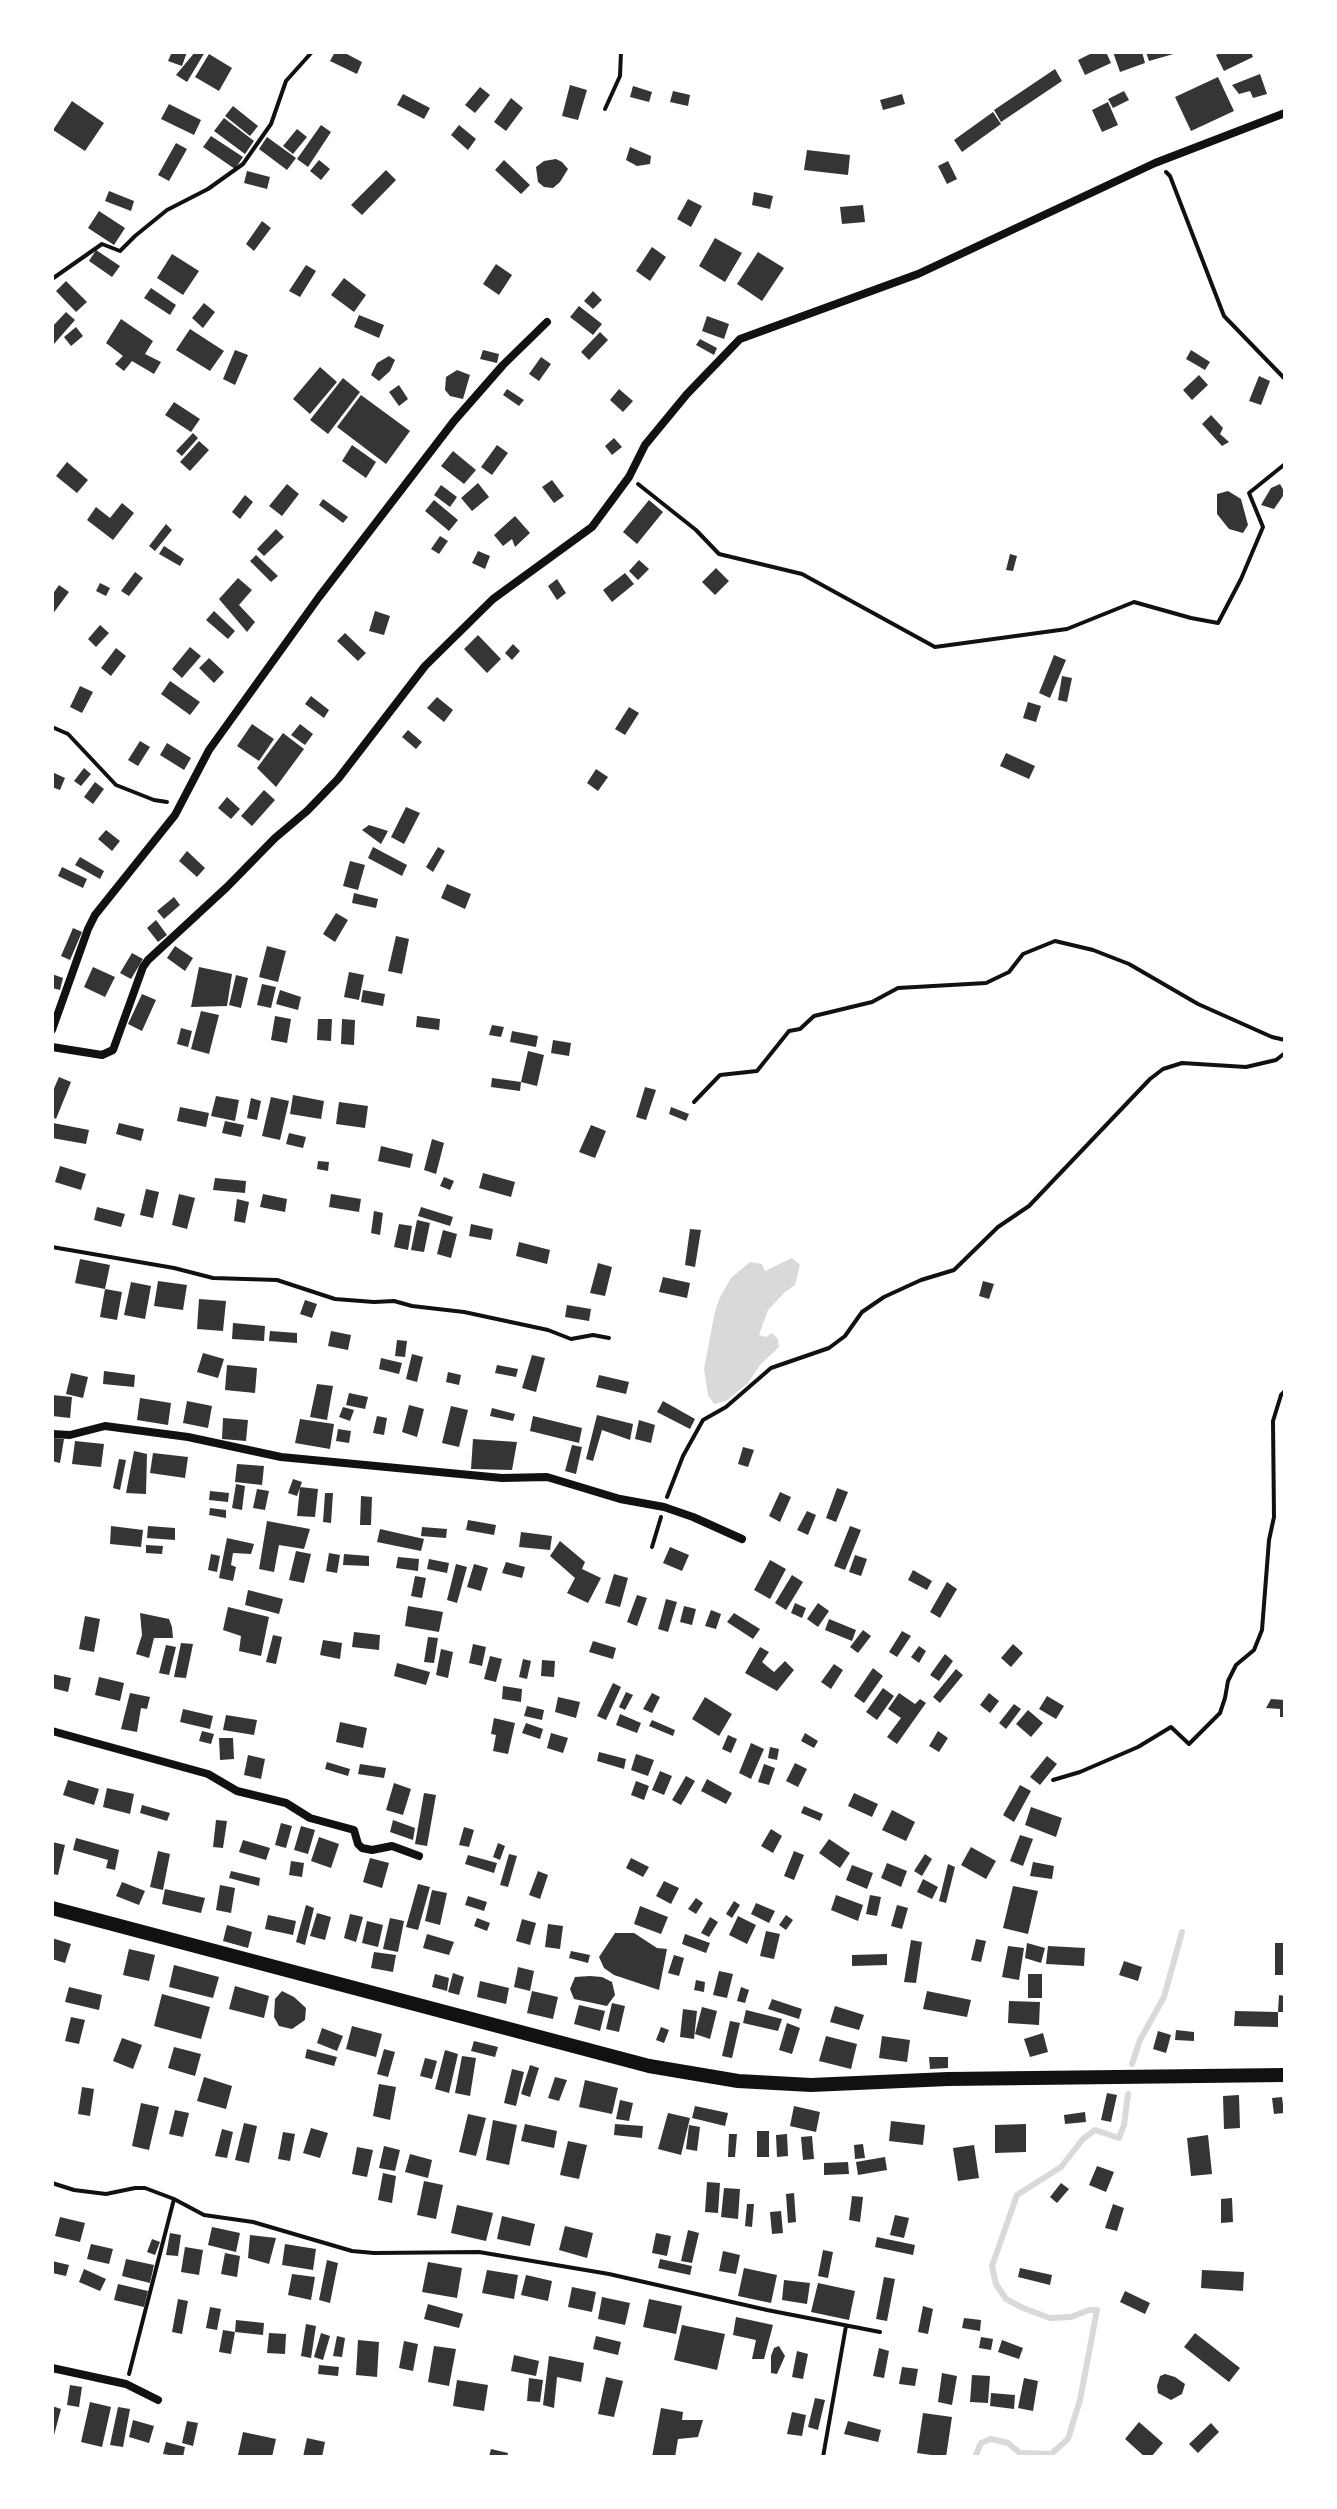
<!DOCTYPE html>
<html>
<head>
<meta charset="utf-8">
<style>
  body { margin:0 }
  #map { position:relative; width:1337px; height:2509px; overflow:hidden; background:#fff; font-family:Signika,sans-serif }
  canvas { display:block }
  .frame { position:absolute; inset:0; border:54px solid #fff; pointer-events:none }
</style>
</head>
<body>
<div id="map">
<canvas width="1337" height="2509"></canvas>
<div class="frame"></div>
</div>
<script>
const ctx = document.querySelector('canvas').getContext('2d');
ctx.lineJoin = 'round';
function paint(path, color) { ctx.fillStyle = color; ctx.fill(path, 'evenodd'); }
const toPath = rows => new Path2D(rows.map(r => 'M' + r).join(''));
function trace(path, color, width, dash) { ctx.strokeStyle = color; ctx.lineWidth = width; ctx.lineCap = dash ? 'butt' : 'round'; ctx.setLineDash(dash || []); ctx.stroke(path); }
const water = toPath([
  [792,1258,800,1265,795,1285,784,1293,768,1310,759,1335,766,1337,772,1333,778,1339,779,1347,760,1365,748,1383,726,1401,714,1404,708,1395,704,1369,714,1316,719,1299,731,1278,750,1262,762,1264,765,1271]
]);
const stream = toPath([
  [1132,2064,1140,2040,1164,1997,1182,1932],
  [975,2457,981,2443,991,2439,1008,2443,1020,2453,1051,2454,1068,2439,1080,2400,1097,2310,1089,2310,1071,2317,1050,2318,1023,2308,1006,2299,996,2284,992,2266,1017,2195,1061,2167,1083,2139,1095,2130,1119,2138,1124,2125,1128,2094]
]);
const building = toPath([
  [172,52,187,52,182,66,168,61],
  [195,52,205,52,187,82,176,75],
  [335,52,343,52,362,62,357,74,330,61],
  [1094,52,1106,52,1111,63,1085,75,1078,60],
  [1113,52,1142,52,1145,63,1120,72],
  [1146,52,1177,52,1177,53,1149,61],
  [1222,52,1251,52,1253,57,1224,71,1216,55],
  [209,54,232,68,219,91,195,77],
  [1055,69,1062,81,1001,122,994,110],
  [1260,74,1267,94,1253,98,1250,91,1239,94,1232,85],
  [1218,77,1234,111,1191,131,1175,97],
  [570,85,587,90,578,120,562,116],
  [633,86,652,92,649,102,630,97],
  [480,87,490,95,475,113,465,105],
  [673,91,690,95,688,106,670,102],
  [1124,91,1129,100,1113,108,1108,99],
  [403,94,430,108,424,119,397,105],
  [902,94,905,104,883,110,880,100],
  [511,98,523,108,506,131,494,122],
  [72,101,104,123,85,151,53,130],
  [1108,102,1118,125,1102,132,1092,110],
  [169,104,201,120,194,135,161,119],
  [233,106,258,126,250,136,225,116],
  [993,112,1001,124,962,152,954,140],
  [224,118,254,141,245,154,214,131],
  [321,125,331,132,308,167,297,159],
  [459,125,476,139,468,150,451,135],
  [297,129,307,137,293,154,283,146],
  [211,136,243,157,235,169,203,147],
  [267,137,296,158,287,170,259,149],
  [176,143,187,149,169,181,158,175],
  [630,147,651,156,650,164,637,166,626,160],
  [807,150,850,155,848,175,804,170],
  [556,159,562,162,568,169,560,182,553,188,544,187,538,182,536,167,544,161],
  [319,160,330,169,321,180,310,171],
  [504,160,530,185,521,194,495,170],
  [948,161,957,179,947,184,938,166],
  [386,170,396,180,362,215,351,205],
  [247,171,270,177,267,189,244,183],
  [109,191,134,201,131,211,105,201],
  [754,192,773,196,770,209,752,205],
  [688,199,702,206,691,227,677,219],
  [863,205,865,222,842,224,840,207],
  [99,211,125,228,114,245,88,228],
  [262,221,271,228,254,251,246,244],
  [715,238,742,253,725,282,699,266],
  [652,247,666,257,650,281,636,271],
  [96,250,120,266,112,277,89,261],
  [758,252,784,268,762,301,737,284],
  [172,254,199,271,183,295,157,278],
  [496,264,512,275,499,295,483,284],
  [306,265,316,271,300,297,289,291],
  [344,278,366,295,354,312,331,295],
  [66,281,87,302,76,312,56,291],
  [151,288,176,305,170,315,144,298],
  [593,291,602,300,593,309,584,301],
  [204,303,215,312,203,328,192,318],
  [579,306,602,324,593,335,570,317],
  [66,312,75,320,54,344,52,342,52,327],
  [359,315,384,325,379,338,354,327],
  [707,316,729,324,724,339,702,331],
  [121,319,153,341,145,354,161,362,154,374,132,361,124,371,115,364,123,356,106,343],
  [76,327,83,336,71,346,64,337],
  [190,329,224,351,210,371,176,350],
  [600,332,608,340,589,360,581,352],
  [700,339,717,348,714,355,696,345],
  [235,350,248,355,235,385,223,379],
  [483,350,499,354,497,363,480,359],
  [1191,350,1210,362,1205,370,1186,359],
  [389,356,395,360,390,371,379,381,371,375,377,363],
  [541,357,551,364,539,381,529,374],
  [320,367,337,382,310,414,293,399],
  [457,370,470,375,463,399,450,396,445,390,446,377],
  [1199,375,1208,385,1192,400,1183,390],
  [1259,376,1270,381,1261,405,1249,401],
  [343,378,360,392,328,434,310,420],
  [399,385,408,399,399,406,389,392],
  [507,389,524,400,519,406,503,395],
  [619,389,633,401,623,412,610,400],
  [361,395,410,431,386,464,337,427],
  [174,402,200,419,191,432,165,415],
  [1211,415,1223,428,1220,434,1229,442,1222,446,1202,424],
  [193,433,198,438,182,456,176,451],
  [614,438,622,447,612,455,605,446],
  [199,441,209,450,190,471,180,462],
  [352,445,376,462,366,478,342,461],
  [497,445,508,453,492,475,481,467],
  [453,451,476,470,464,484,441,466],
  [67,462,88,480,77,493,56,476],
  [552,480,564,496,554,503,542,487],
  [478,483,489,497,472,511,461,498],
  [287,484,299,494,282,516,269,506],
  [1280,484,1285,493,1274,509,1261,505,1271,488],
  [441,485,457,497,450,507,434,495],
  [1228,491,1241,499,1248,525,1243,533,1229,529,1217,514,1217,494],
  [245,495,253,502,240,519,232,512],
  [323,499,348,517,343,523,319,505],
  [434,500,458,520,449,531,425,511],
  [649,500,663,512,637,544,623,532],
  [122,503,134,513,113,540,87,520,96,507,110,518],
  [515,516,530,533,515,547,512,539,503,546,494,535],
  [166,524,172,530,155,551,149,546],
  [276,529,284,537,264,556,257,549],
  [440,536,448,541,439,554,431,549],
  [164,546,184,559,180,566,159,554],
  [478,551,490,556,485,569,472,563],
  [1010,554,1017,556,1013,571,1006,570],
  [256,555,278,576,271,582,250,561],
  [639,560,649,569,638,580,629,571],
  [716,568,729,581,715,595,702,582],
  [135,572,143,578,129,596,121,591],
  [625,573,634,584,612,602,603,590],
  [238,578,252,590,239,605,255,622,247,632,219,599],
  [557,579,566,593,557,600,548,586],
  [100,583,110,588,106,596,96,591],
  [59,585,69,592,52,615,52,595],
  [214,611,235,631,228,639,206,620],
  [375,611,390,616,384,635,369,631],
  [100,625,109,633,96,647,88,639],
  [345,633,366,653,358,661,337,641],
  [478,635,501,659,487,673,464,649],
  [513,644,520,651,512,660,505,653],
  [190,647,201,656,182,678,172,669],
  [116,648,126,656,111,676,101,668],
  [1054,655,1066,660,1050,698,1039,693],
  [209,658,224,672,214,683,199,668],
  [1062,676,1072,678,1067,702,1058,700],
  [170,681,200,702,190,715,161,694],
  [80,686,93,692,82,713,70,707],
  [311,696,329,710,324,718,305,704],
  [437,697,453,710,444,722,427,708],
  [1028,702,1041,706,1036,722,1023,718],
  [629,707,639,713,625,735,615,729],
  [252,724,274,739,259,761,237,746],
  [300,724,313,734,305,745,291,735],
  [408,730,422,742,416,749,402,737],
  [283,733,304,749,276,787,257,768],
  [140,741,150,747,138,766,128,760],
  [167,743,191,758,184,770,160,755],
  [1006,753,1035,766,1029,779,1000,766],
  [84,768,91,774,81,786,74,781],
  [596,769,608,777,598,791,587,783],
  [52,772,65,778,60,790,52,787],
  [95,782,104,789,93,804,84,797],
  [264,790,275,800,252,826,241,816],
  [227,797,240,809,231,819,218,808],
  [406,807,420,813,404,844,391,837],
  [369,825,388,831,381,844,362,830],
  [106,830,120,841,112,851,98,839],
  [373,847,407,865,402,876,368,858],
  [438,847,445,851,433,872,426,867],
  [187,851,205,868,197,877,179,861],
  [80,857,104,871,100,879,75,865],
  [350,861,365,865,358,890,343,886],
  [62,867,87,879,83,888,58,876],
  [447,884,471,894,465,909,441,898],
  [354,893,378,899,376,908,352,903],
  [174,897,180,905,164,919,157,911],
  [336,913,348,920,335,942,323,934],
  [156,920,167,935,158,942,147,928],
  [73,928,82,932,70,960,61,956],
  [396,936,409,939,402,974,388,971],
  [175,946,193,958,185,971,167,958],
  [267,946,286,951,278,982,259,977],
  [132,953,143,959,131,979,120,973],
  [93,967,115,977,105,997,84,987],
  [199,967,232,974,227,1006,191,1007],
  [349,972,364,975,359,1000,344,997],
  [52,974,63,978,60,990,52,988],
  [236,975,248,978,241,1008,229,1005],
  [262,984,276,987,271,1008,257,1005],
  [280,990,301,997,298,1010,276,1004],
  [363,990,385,994,383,1006,361,1002],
  [142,994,156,1000,142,1031,128,1024],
  [201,1011,219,1015,209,1054,191,1049],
  [275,1016,291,1019,287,1043,271,1040],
  [417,1016,440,1019,439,1030,416,1027],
  [318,1019,332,1019,331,1041,317,1040],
  [342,1019,355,1020,354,1045,341,1044],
  [492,1025,504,1027,501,1037,489,1035],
  [181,1028,192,1031,188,1047,177,1044],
  [512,1031,538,1036,536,1047,510,1042],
  [553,1040,571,1043,569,1056,551,1053],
  [528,1051,544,1055,537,1086,521,1082,520,1091,491,1087,492,1078,521,1082],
  [59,1077,71,1082,56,1119,52,1117,52,1093],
  [645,1087,656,1090,646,1120,636,1117],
  [293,1095,324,1101,321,1119,290,1114],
  [216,1096,239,1100,235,1121,211,1116],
  [271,1097,289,1101,280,1140,262,1136],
  [251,1098,261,1101,257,1120,247,1118],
  [339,1102,368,1106,365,1128,336,1124],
  [180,1107,209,1113,206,1127,177,1121],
  [671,1107,689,1114,686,1121,669,1114],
  [225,1121,244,1125,241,1137,222,1133],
  [53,1123,89,1130,86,1144,52,1138],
  [119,1123,144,1129,141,1141,116,1134],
  [591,1125,606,1131,595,1158,579,1152],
  [289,1133,306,1137,303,1148,286,1144],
  [432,1139,444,1143,436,1174,424,1170],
  [381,1146,413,1154,410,1168,378,1161],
  [318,1161,329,1162,328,1171,317,1169],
  [60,1166,86,1174,81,1190,55,1182],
  [483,1173,515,1182,511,1197,479,1188],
  [444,1177,454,1181,450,1190,440,1186],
  [215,1178,246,1181,245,1193,213,1190],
  [146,1189,159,1192,153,1218,140,1215],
  [179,1194,195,1198,187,1229,172,1225],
  [263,1194,287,1199,285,1212,260,1207],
  [331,1194,361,1199,359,1212,329,1207],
  [237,1199,249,1202,245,1223,234,1221],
  [97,1207,125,1214,121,1227,94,1220],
  [421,1207,453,1217,450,1226,418,1216],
  [374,1211,383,1213,380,1235,371,1233],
  [417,1220,430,1223,424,1252,411,1250],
  [399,1224,412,1226,408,1250,394,1247],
  [471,1224,493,1229,491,1240,469,1236],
  [690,1229,701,1230,695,1267,685,1265],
  [443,1230,457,1234,451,1258,437,1254],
  [519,1242,550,1250,547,1264,516,1256],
  [80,1259,110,1265,105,1289,75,1283],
  [598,1263,612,1267,605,1296,590,1293],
  [663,1277,690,1283,687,1298,659,1292],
  [158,1281,187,1285,183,1310,154,1306],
  [983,1281,994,1284,989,1299,979,1296],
  [131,1282,151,1286,145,1319,124,1315],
  [105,1289,122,1292,117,1320,100,1317],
  [199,1299,226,1301,223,1331,197,1329],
  [305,1300,317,1304,312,1318,300,1314],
  [567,1305,591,1309,589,1321,565,1317],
  [233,1323,265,1326,264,1341,232,1339],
  [270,1331,297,1333,297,1343,269,1341],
  [331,1331,351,1335,348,1350,328,1346],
  [397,1340,407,1341,405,1357,395,1356],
  [203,1353,224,1359,218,1378,197,1372],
  [412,1354,423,1357,417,1382,406,1379],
  [532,1355,545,1358,536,1392,522,1388],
  [381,1358,402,1363,399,1374,379,1369],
  [227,1365,257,1368,255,1393,225,1390],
  [497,1365,518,1369,516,1377,495,1373],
  [104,1371,135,1375,134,1387,103,1384],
  [448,1372,461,1375,459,1385,446,1382],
  [71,1373,88,1377,83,1398,66,1394],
  [599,1375,629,1382,626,1394,596,1387],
  [317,1384,333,1386,327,1420,310,1417],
  [349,1393,368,1397,365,1409,346,1405],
  [52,1395,72,1397,70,1418,52,1416],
  [140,1398,171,1403,168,1425,137,1420],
  [187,1401,212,1406,208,1428,183,1423],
  [663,1401,695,1419,690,1429,657,1412],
  [409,1405,424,1409,417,1437,402,1432],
  [451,1406,468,1410,459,1447,442,1443],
  [343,1407,354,1410,350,1421,339,1417],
  [492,1408,515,1414,513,1421,490,1416],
  [597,1415,633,1424,630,1440,602,1430,593,1461,586,1459],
  [377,1416,387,1418,384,1435,373,1433],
  [533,1416,582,1428,579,1443,530,1431],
  [223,1418,248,1420,246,1441,222,1439],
  [300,1419,334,1424,330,1449,295,1443],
  [639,1420,655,1425,651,1443,635,1439],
  [338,1429,351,1431,349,1443,336,1441],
  [52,1438,64,1439,60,1463,52,1461],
  [473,1439,517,1442,512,1470,471,1469],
  [75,1441,104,1444,101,1467,72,1464],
  [572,1445,582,1447,576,1474,565,1471],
  [743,1447,754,1450,748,1467,738,1464],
  [134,1451,147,1454,146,1494,126,1493],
  [153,1453,188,1457,185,1478,150,1473],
  [119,1459,126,1460,120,1490,113,1488],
  [237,1464,264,1466,262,1485,235,1482],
  [293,1479,302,1482,297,1496,288,1493],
  [236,1484,245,1486,242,1510,232,1508],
  [300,1487,318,1489,315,1517,297,1516],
  [837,1488,848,1492,836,1522,826,1518],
  [257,1489,269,1491,265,1510,253,1508],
  [210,1491,229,1493,228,1502,209,1500],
  [780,1492,791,1497,780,1522,769,1516],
  [325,1493,333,1493,331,1523,323,1522],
  [361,1496,372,1497,371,1525,360,1525],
  [210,1508,226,1510,226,1518,209,1515],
  [807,1511,816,1515,808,1535,797,1530],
  [468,1520,496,1525,494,1535,466,1530],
  [267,1521,310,1529,304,1549,279,1545,274,1572,259,1569],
  [111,1526,143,1530,141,1547,110,1544],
  [148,1526,175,1528,175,1540,147,1538],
  [850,1526,861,1530,845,1570,834,1566],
  [422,1527,447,1529,446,1538,421,1536],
  [380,1529,424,1539,421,1551,377,1542],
  [521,1532,552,1536,550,1550,519,1547],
  [227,1538,254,1544,251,1554,233,1553,231,1565,236,1567,233,1581,219,1578],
  [560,1541,585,1562,582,1569,601,1578,588,1603,567,1593,575,1578,550,1556],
  [146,1545,163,1546,162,1554,146,1553],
  [670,1547,689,1555,682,1571,663,1563],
  [296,1551,311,1554,304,1583,289,1580],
  [329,1553,340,1555,337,1573,326,1571],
  [211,1554,220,1556,217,1572,208,1570],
  [344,1554,369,1556,369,1566,343,1565],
  [855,1555,867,1559,861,1576,849,1572],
  [398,1557,419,1559,418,1571,396,1568],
  [429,1559,449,1563,447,1573,427,1569],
  [770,1560,786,1569,770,1599,754,1590],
  [506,1562,525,1567,522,1578,502,1573],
  [456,1564,467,1567,457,1603,447,1600],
  [474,1564,488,1568,481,1591,467,1587],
  [913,1570,932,1581,927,1590,908,1580],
  [614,1574,628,1578,620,1607,605,1603],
  [792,1575,803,1582,786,1610,775,1603],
  [415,1576,426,1578,422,1598,411,1596],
  [947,1582,957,1589,940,1618,930,1612],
  [248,1590,283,1599,279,1614,245,1605],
  [637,1595,647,1598,637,1626,627,1622],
  [666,1599,677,1602,668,1632,658,1629],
  [795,1603,806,1608,802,1618,791,1613],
  [818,1603,829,1611,818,1627,807,1619],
  [408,1606,443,1612,439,1632,405,1626],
  [684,1606,696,1609,692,1625,680,1622],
  [228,1607,269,1617,261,1656,239,1651,241,1636,223,1630],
  [711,1610,721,1614,716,1629,705,1626],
  [140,1613,169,1619,172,1627,173,1638,154,1638,149,1658,136,1654,142,1635],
  [734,1613,760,1629,753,1639,727,1622],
  [85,1616,100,1619,94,1652,79,1649],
  [829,1619,856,1630,852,1641,825,1630],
  [863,1630,871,1636,858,1653,850,1647],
  [902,1631,911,1636,897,1657,889,1652],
  [354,1632,380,1635,379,1650,352,1647],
  [273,1635,282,1637,276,1664,266,1662],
  [428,1637,438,1638,434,1663,424,1662],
  [323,1640,342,1643,340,1659,320,1655],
  [593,1641,616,1648,613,1659,589,1652],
  [181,1643,193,1644,186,1678,174,1677],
  [473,1644,486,1647,482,1666,469,1663],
  [1013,1644,1023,1653,1011,1667,1001,1658],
  [166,1645,176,1647,169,1675,159,1673],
  [919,1646,926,1651,919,1663,911,1657],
  [760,1647,769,1652,762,1662,774,1672,785,1661,794,1670,777,1691,745,1673],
  [441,1649,453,1652,448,1678,436,1675],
  [945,1654,953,1661,939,1681,930,1675],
  [490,1656,502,1659,496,1682,484,1679],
  [523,1659,531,1661,527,1679,519,1677],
  [542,1660,555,1661,554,1677,541,1676],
  [397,1663,430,1672,426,1685,394,1676],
  [834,1664,843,1670,831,1689,821,1682],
  [873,1668,883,1676,864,1703,854,1696],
  [956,1669,963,1675,940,1703,933,1697],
  [52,1674,71,1678,68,1692,52,1688],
  [99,1677,124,1683,120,1701,95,1695],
  [613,1683,621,1687,606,1720,597,1716],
  [503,1686,522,1689,521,1702,502,1699],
  [883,1688,894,1696,877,1720,866,1712],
  [626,1692,633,1695,625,1710,619,1707],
  [130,1693,150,1697,147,1709,141,1708,137,1732,121,1729],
  [652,1693,660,1697,652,1713,643,1709],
  [899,1693,915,1704,920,1699,926,1703,897,1744,887,1737,901,1718,888,1709],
  [989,1693,999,1701,990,1713,980,1705],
  [1047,1696,1064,1706,1056,1719,1039,1709],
  [558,1697,580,1702,576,1718,555,1712],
  [705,1697,732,1714,719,1736,692,1719],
  [1271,1699,1285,1700,1285,1717,1280,1717,1280,1709,1266,1708],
  [1014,1704,1021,1709,1006,1729,999,1723],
  [527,1706,544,1710,542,1720,524,1716],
  [183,1709,213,1716,210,1729,180,1722],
  [1028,1710,1043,1723,1031,1737,1016,1724],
  [620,1714,641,1723,637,1733,616,1725],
  [226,1715,257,1720,254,1735,223,1730],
  [494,1718,515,1723,508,1754,493,1751,496,1735,491,1734],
  [652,1720,675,1730,673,1736,649,1726],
  [340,1722,367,1728,363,1748,336,1742],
  [526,1723,543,1729,540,1739,522,1733],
  [202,1731,214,1734,211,1744,199,1741],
  [938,1731,948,1738,939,1752,929,1746],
  [551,1733,568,1738,563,1753,547,1748],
  [805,1733,818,1741,814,1748,801,1741],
  [728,1735,737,1739,731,1753,722,1749],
  [219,1738,233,1738,234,1759,220,1760],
  [751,1743,764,1749,751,1779,739,1773],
  [770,1747,779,1749,777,1760,768,1758],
  [599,1752,626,1759,624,1769,597,1761],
  [636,1754,654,1760,648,1776,631,1770],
  [248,1755,265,1759,261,1779,244,1775],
  [1047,1756,1057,1764,1040,1785,1030,1777],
  [327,1762,350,1769,348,1776,325,1769],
  [795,1763,807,1769,798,1787,786,1781],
  [360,1764,386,1768,384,1778,358,1774],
  [764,1764,775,1768,769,1785,758,1782],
  [660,1771,672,1776,664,1795,652,1790],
  [686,1776,695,1781,681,1805,672,1800],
  [707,1779,732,1793,726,1804,701,1791],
  [68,1780,99,1789,94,1805,63,1795],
  [636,1781,649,1786,644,1800,631,1795],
  [394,1783,411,1789,403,1815,386,1810],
  [1020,1785,1031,1791,1014,1822,1003,1815],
  [107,1788,134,1794,130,1814,103,1807],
  [424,1793,436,1795,427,1846,415,1844],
  [854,1793,878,1804,872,1817,848,1806],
  [142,1805,170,1813,167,1821,140,1813],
  [804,1806,823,1814,820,1821,801,1813],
  [1031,1807,1062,1818,1056,1837,1025,1825],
  [892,1810,915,1822,906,1841,882,1830],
  [216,1820,227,1821,223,1848,213,1847],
  [393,1820,415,1828,413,1840,390,1832],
  [281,1823,292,1826,286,1848,275,1845],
  [301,1826,315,1830,308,1854,294,1850],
  [464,1827,474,1830,469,1847,459,1845],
  [771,1829,782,1836,773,1853,761,1846],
  [1020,1835,1033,1839,1023,1866,1010,1861],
  [319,1837,339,1844,331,1868,311,1861],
  [76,1838,119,1850,115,1870,106,1868,108,1860,73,1850],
  [829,1839,850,1853,840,1868,819,1853],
  [243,1840,270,1848,266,1860,239,1852],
  [52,1842,65,1845,58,1875,52,1874],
  [498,1843,505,1846,500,1860,493,1857],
  [971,1847,996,1861,986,1879,961,1865],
  [158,1851,170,1854,163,1890,150,1887],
  [794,1851,804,1855,794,1880,784,1876],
  [509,1854,517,1856,508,1887,500,1885],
  [925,1854,932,1859,922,1876,914,1871],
  [468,1855,497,1863,494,1873,465,1864],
  [370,1858,389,1863,382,1888,363,1882],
  [631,1858,649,1867,643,1877,626,1868],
  [291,1861,304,1863,302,1877,289,1875],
  [1033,1862,1054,1866,1052,1879,1030,1876],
  [887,1863,907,1871,901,1887,881,1878],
  [948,1864,955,1867,946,1903,939,1901],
  [852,1865,873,1873,867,1889,846,1880],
  [231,1871,260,1878,259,1886,229,1878],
  [538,1871,548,1875,540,1899,529,1895],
  [923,1879,938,1887,932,1899,917,1892],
  [664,1881,679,1888,671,1904,656,1896],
  [122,1882,145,1891,139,1905,116,1896],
  [418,1884,430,1887,418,1930,406,1927],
  [220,1885,235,1888,231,1913,216,1910],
  [1013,1886,1038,1891,1028,1934,1003,1928],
  [165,1889,205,1898,201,1913,162,1904],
  [432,1890,447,1893,440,1925,425,1921],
  [836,1895,863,1905,858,1921,831,1910],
  [870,1895,881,1897,877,1916,866,1914],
  [468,1896,487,1902,484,1911,465,1905],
  [696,1898,703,1903,696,1914,688,1909],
  [734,1901,740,1905,732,1918,726,1914],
  [756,1903,775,1911,769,1923,751,1914],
  [306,1905,314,1908,305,1945,296,1942],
  [897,1905,908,1908,902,1929,891,1926],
  [640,1906,668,1917,661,1934,634,1924],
  [317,1913,331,1917,325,1940,310,1936],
  [350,1914,363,1917,356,1942,344,1938],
  [268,1915,296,1921,293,1935,265,1929],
  [786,1915,793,1920,786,1930,779,1925],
  [738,1916,756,1925,747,1944,729,1935],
  [710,1917,718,1922,709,1937,701,1933],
  [390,1918,404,1921,398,1952,383,1949],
  [477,1918,490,1923,487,1931,474,1926],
  [522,1919,536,1923,530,1945,516,1941],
  [367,1921,383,1925,378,1947,362,1943],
  [548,1924,563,1926,560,1949,545,1947],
  [227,1925,252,1932,248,1948,223,1941],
  [766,1931,780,1934,774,1959,760,1956],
  [615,1933,634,1933,657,1948,667,1949,659,1990,614,1975,604,1968,599,1957],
  [427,1934,454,1942,449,1955,423,1948],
  [685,1934,710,1943,706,1953,682,1944],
  [52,1938,71,1944,65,1963,52,1959],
  [976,1939,986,1941,981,1962,971,1960],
  [911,1940,922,1942,916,1983,904,1982],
  [1027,1943,1045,1948,1041,1963,1025,1958],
  [1275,1943,1285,1943,1285,1975,1275,1975],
  [1008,1946,1024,1948,1019,1980,1002,1977],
  [1048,1946,1085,1948,1084,1966,1046,1964],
  [129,1949,155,1955,149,1981,123,1975],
  [571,1951,590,1955,588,1963,569,1958],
  [374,1952,396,1955,393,1972,371,1968],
  [887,1954,887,1965,852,1966,852,1955],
  [674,1955,684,1958,679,1976,668,1973],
  [1124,1961,1142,1967,1138,1981,1119,1975],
  [174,1965,219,1977,213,1998,169,1987],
  [518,1967,534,1971,530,1991,514,1987],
  [719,1971,733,1974,727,1998,713,1995],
  [453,1973,464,1977,459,1995,448,1992],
  [435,1974,449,1978,447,1991,432,1987],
  [1028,1974,1042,1974,1042,1998,1028,1998],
  [590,1976,602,1977,612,1982,615,1995,607,2006,574,1999,570,1989,575,1977],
  [696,1980,705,1982,704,1992,694,1990],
  [480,1981,509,1988,506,2004,477,1997],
  [235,1986,269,1996,264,2018,229,2009],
  [69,1987,102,1995,99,2010,65,2002],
  [741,1987,749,1990,745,2003,737,2001],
  [282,1991,294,1997,306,2008,305,2020,292,2029,279,2026,274,2017,275,1999],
  [532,1991,558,1997,553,2019,527,2013],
  [927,1991,971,2000,967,2017,923,2009],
  [162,1994,210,2007,201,2039,154,2026],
  [1279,1995,1285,1996,1285,2012,1278,2012,1278,2027,1234,2026,1235,2011,1278,2012],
  [772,1999,802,2009,799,2019,768,2009],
  [1009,2001,1040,2002,1039,2025,1008,2023],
  [612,2003,625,2006,619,2032,606,2029],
  [579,2005,605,2011,600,2031,574,2024],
  [835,2006,864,2015,859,2030,830,2022],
  [702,2007,717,2011,710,2039,695,2034],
  [683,2009,697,2011,694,2039,680,2037],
  [746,2010,782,2019,778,2031,743,2023],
  [71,2017,85,2020,79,2044,65,2041],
  [730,2021,740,2023,732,2058,722,2056],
  [787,2023,800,2028,792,2054,779,2050],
  [352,2026,382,2034,376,2057,346,2049],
  [661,2027,669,2030,664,2043,656,2040],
  [322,2028,343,2036,337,2051,317,2043],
  [1176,2030,1194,2032,1194,2041,1175,2040],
  [1158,2031,1171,2035,1166,2053,1153,2049],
  [1043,2033,1048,2052,1030,2057,1024,2039],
  [826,2036,857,2044,851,2069,819,2061],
  [882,2036,910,2040,907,2062,879,2058],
  [122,2038,142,2045,133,2069,113,2061],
  [474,2041,498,2047,495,2057,471,2051],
  [174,2047,201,2054,195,2076,168,2068],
  [307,2049,337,2057,334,2066,305,2058],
  [384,2049,395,2052,388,2077,377,2074],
  [445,2050,458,2054,449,2093,435,2089],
  [462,2056,476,2058,470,2096,455,2093],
  [929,2057,948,2057,948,2068,930,2069],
  [425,2058,437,2061,432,2079,420,2076],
  [530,2065,539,2068,530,2097,521,2094],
  [512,2069,524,2072,516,2106,504,2103],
  [204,2077,232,2086,226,2109,197,2101],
  [555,2077,567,2080,559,2101,548,2098],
  [585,2080,618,2088,612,2114,579,2107],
  [379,2084,396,2087,390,2120,373,2116],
  [82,2087,94,2089,90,2116,78,2114],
  [1107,2093,1117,2095,1111,2122,1101,2120],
  [1239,2095,1240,2128,1224,2129,1223,2096],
  [1282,2097,1284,2113,1274,2114,1272,2098],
  [620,2100,633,2103,629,2121,616,2119],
  [141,2103,159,2107,149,2150,132,2146],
  [695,2106,728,2113,725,2126,692,2118],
  [794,2106,820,2112,816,2132,790,2126],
  [175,2110,189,2113,183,2137,169,2134],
  [1085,2112,1086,2122,1065,2124,1064,2115],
  [668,2113,690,2118,681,2155,658,2149],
  [468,2114,486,2118,476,2156,459,2152],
  [493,2120,517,2125,509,2165,486,2160],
  [891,2121,925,2125,923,2145,889,2141],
  [244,2123,257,2126,249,2163,235,2160],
  [525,2124,557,2131,554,2148,521,2141],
  [615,2124,643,2126,642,2138,614,2135],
  [1026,2124,1026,2152,995,2153,995,2125],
  [689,2125,700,2127,697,2151,686,2149],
  [311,2128,328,2133,320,2158,303,2153],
  [222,2129,233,2132,227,2158,215,2156],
  [757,2131,769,2131,769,2157,757,2157],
  [283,2132,295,2134,290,2161,278,2159],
  [729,2134,737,2134,735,2157,728,2157],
  [787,2134,788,2156,777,2157,776,2135],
  [1208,2135,1212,2174,1191,2176,1187,2138],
  [812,2136,814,2159,803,2160,801,2137],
  [568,2141,587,2145,579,2179,560,2175],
  [863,2144,865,2158,855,2159,854,2145],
  [974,2145,979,2178,958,2181,953,2148],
  [384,2146,400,2150,395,2171,379,2168],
  [357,2147,373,2150,367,2177,352,2174],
  [410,2154,432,2160,428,2178,405,2172],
  [885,2157,887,2170,858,2175,856,2162],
  [848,2162,849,2174,824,2175,824,2163],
  [1097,2166,1114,2172,1106,2192,1089,2185],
  [383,2173,396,2176,392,2203,378,2200],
  [424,2181,443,2185,436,2219,417,2215],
  [707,2182,720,2183,718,2213,705,2212],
  [1061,2183,1069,2189,1057,2203,1050,2197],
  [724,2188,740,2189,738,2219,721,2217],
  [794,2193,796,2222,788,2223,786,2194],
  [852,2196,863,2197,860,2222,849,2220],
  [1232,2198,1233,2222,1221,2223,1221,2199],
  [747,2204,754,2204,752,2227,745,2226],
  [1113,2204,1124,2208,1117,2231,1105,2228],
  [457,2205,493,2213,486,2241,451,2233],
  [781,2211,783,2233,772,2234,770,2212],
  [895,2215,909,2218,904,2238,890,2235],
  [502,2216,535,2224,530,2246,497,2239],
  [60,2217,85,2223,80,2242,55,2236],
  [565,2226,593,2233,587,2258,559,2250],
  [212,2227,240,2233,236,2252,208,2245],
  [688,2230,699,2233,692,2263,681,2261],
  [170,2233,181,2235,178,2256,166,2255],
  [656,2233,671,2236,667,2256,652,2253],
  [250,2235,276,2238,269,2264,248,2258],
  [877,2237,915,2245,913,2255,875,2247],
  [152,2239,160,2242,155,2255,147,2252],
  [91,2244,113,2249,109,2264,87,2259],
  [285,2244,316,2249,313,2270,282,2265],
  [185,2247,203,2250,199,2275,181,2272],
  [823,2250,833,2252,828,2278,818,2276],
  [723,2251,740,2255,736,2274,719,2271],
  [225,2253,240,2256,237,2277,221,2274],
  [126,2259,154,2265,150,2283,122,2276],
  [660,2259,692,2266,690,2275,658,2268],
  [327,2260,338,2263,330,2303,319,2300],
  [52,2261,69,2265,66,2276,52,2273],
  [428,2262,462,2268,457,2298,422,2292],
  [744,2268,777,2275,771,2303,738,2296],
  [1020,2268,1052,2275,1050,2285,1018,2277],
  [84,2269,106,2279,100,2291,79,2282],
  [487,2270,518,2275,514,2299,482,2293],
  [1202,2270,1244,2272,1243,2291,1201,2288],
  [292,2274,315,2277,311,2300,288,2295],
  [526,2275,552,2281,548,2301,521,2295],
  [884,2277,895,2279,887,2321,876,2319],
  [784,2280,810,2283,807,2304,782,2300],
  [818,2283,855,2291,849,2320,811,2312],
  [118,2284,148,2291,144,2307,114,2300],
  [572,2287,596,2292,592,2312,568,2307],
  [1125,2291,1150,2303,1145,2314,1120,2302],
  [602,2297,630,2303,625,2325,598,2319],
  [178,2299,188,2301,182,2334,172,2332],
  [649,2299,682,2306,676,2334,643,2327],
  [428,2304,463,2314,459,2328,424,2319],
  [923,2306,933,2309,928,2334,918,2332],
  [210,2307,221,2309,217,2330,206,2328],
  [736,2317,773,2325,764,2359,752,2359,756,2340,733,2335],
  [964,2318,981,2320,980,2331,962,2328],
  [236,2320,264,2323,263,2335,235,2332],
  [306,2324,316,2326,311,2358,301,2356],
  [682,2325,725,2334,717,2370,674,2360],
  [223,2330,235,2332,231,2354,219,2352],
  [269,2333,286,2334,285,2354,267,2353],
  [321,2333,330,2336,323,2360,314,2357],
  [1195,2333,1240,2368,1229,2382,1184,2347],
  [337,2336,345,2338,342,2357,333,2356],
  [596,2336,621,2342,618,2355,593,2349],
  [981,2337,993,2339,991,2350,979,2348],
  [358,2340,379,2342,377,2377,356,2375],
  [1002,2340,1023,2348,1019,2359,998,2352],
  [404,2341,418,2344,413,2371,399,2368],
  [434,2346,456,2349,449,2386,428,2382],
  [779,2346,785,2356,777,2374,771,2373,771,2356,774,2348],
  [879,2348,889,2351,884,2378,873,2376],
  [797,2351,808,2354,803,2379,792,2377],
  [514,2355,539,2361,536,2376,511,2371],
  [549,2356,584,2363,581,2382,557,2377,554,2408,543,2405],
  [319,2365,339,2367,338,2376,318,2374],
  [902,2367,918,2369,915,2386,899,2384],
  [942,2373,957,2376,952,2405,938,2402],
  [1165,2374,1175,2377,1185,2384,1182,2394,1171,2400,1158,2393,1157,2386,1160,2376],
  [972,2375,990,2376,988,2403,970,2402],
  [606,2377,623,2381,614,2417,598,2414],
  [529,2378,543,2380,540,2402,527,2401],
  [1024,2378,1038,2381,1033,2411,1018,2408],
  [457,2380,488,2385,484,2411,453,2406],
  [70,2385,82,2387,79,2407,67,2405],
  [991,2393,1015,2395,1014,2409,990,2406],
  [815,2398,825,2400,818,2430,808,2427],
  [90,2402,111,2407,102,2447,81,2442],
  [52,2406,61,2409,53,2439,52,2439],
  [118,2407,130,2409,123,2447,110,2445],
  [661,2408,683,2412,682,2420,703,2420,698,2437,678,2439,675,2457,652,2457],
  [792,2412,806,2415,802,2436,787,2434],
  [923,2413,952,2417,946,2457,917,2453],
  [133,2420,154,2426,149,2443,129,2437],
  [187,2421,198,2423,193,2446,182,2443],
  [848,2421,881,2430,878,2442,844,2434],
  [1139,2422,1163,2443,1151,2457,1145,2457,1125,2439],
  [1211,2423,1219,2432,1198,2453,1189,2444],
  [243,2432,276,2439,272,2457,238,2455],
  [307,2438,325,2442,322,2457,303,2457],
  [166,2442,185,2447,183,2457,163,2454],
  [491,2449,508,2453,507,2457,489,2457]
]);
const path = toPath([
  [605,109,620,76,621,52],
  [1166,172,1170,176,1224,316,1285,379],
  [52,279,102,244,120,251,135,236,167,210,208,189,243,164,271,124,286,81,312,52],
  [638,484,696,530,719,554,802,574,935,647,1067,629,1134,602,1191,618,1218,623,1241,579,1263,527,1249,493,1285,464],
  [52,727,68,734,116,785,154,800,167,802],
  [694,1102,720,1075,757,1071,789,1031,800,1029,814,1016,872,1002,898,988,986,983,1009,972,1023,954,1055,941,1093,950,1129,964,1198,1004,1272,1037,1285,1040],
  [52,1247,174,1268,213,1278,277,1280,335,1299,374,1302,394,1301,412,1306,464,1312,548,1330,571,1339,593,1335,609,1338],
  [667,1497,683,1456,703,1420,726,1407,771,1368,829,1348,845,1336,862,1312,884,1297,921,1280,954,1270,998,1227,1029,1206,1150,1079,1163,1069,1182,1063,1246,1067,1276,1060,1285,1053],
  [652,1547,661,1517],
  [1053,1780,1080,1772,1138,1747,1171,1727,1189,1744,1220,1713,1225,1698,1228,1681,1236,1665,1254,1650,1262,1630,1269,1540,1274,1517,1273,1421,1281,1395,1285,1391],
  [52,2183,74,2190,106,2194,135,2188,145,2188,174,2199,204,2215,253,2222,352,2251,374,2253,479,2252,609,2274,767,2310,880,2332],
  [129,2374,174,2199],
  [823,2457,846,2326]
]);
const minor = toPath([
  [52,1030,88,929,95,915,175,815,209,750,319,597,454,421,503,365,547,322],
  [52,1047,102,1055,113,1050,143,967,148,960,227,887,275,838,307,811,338,779,425,666,493,599,592,527,629,477,645,445,687,394,740,339,918,274,1155,163,1285,113],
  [52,1434,70,1435,105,1426,188,1437,281,1457,502,1478,547,1477,620,1499,664,1507,693,1517,742,1539],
  [52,1731,208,1774,237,1791,286,1803,310,1818,354,1830,358,1844,362,1848,372,1850,392,1846,419,1856],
  [52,2368,126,2384,158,2400]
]);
const primary = toPath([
  [52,1908,649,2066,738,2081,811,2085,948,2079,1285,2075]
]);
paint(water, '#d9d9d9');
trace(stream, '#d9d9d9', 6);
paint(building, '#353535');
trace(path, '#111', 4);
trace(minor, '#111', 8);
trace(primary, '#111', 14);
</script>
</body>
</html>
